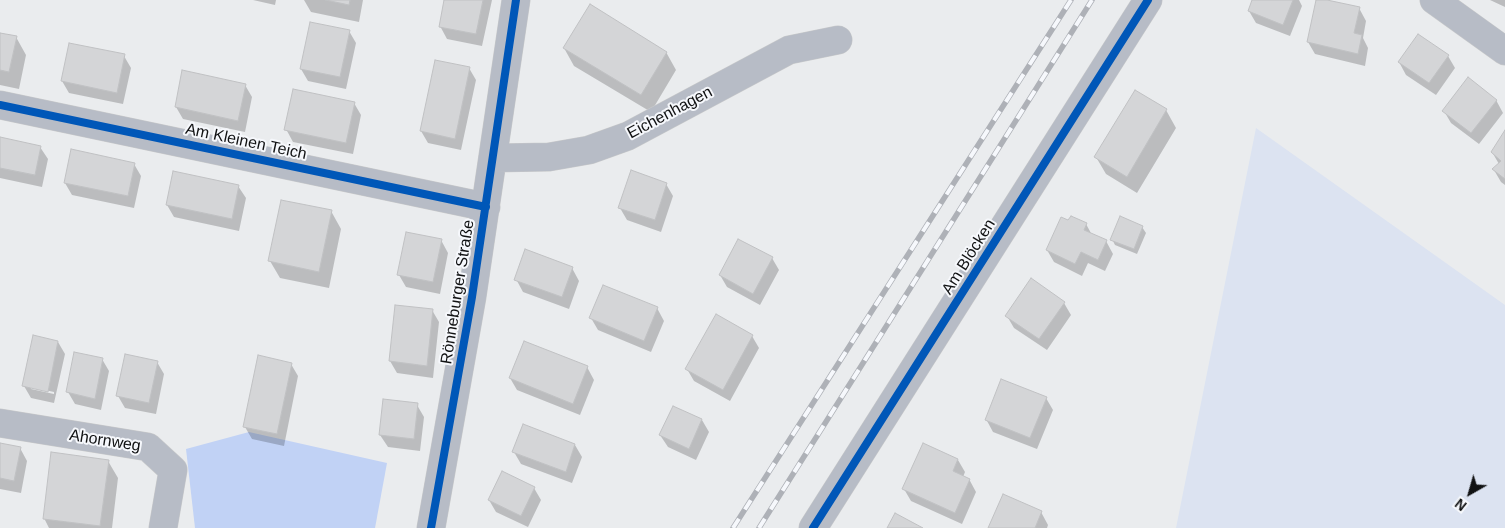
<!DOCTYPE html>
<html>
<head>
<meta charset="utf-8">
<style>
  body { margin:0 }
  #map { position:relative; width:1505px; height:528px; overflow:hidden; background:#eaecee; font-family:Arial,sans-serif }
  canvas { display:block }
  .north { position:absolute; left:1445px; top:468px; width:50px; height:50px; -webkit-text-stroke:4px #f6f8fc; paint-order:stroke; rotate:218deg; font-size:14px; font-weight:700; line-height:20px; text-align:center; color:#111213 }
  .north::after { content:''; display:block; margin:auto; width:18px; height:22px; background:#111213; clip-path:polygon(50% 0,100% 100%,50% 72%,0 100%) }
</style>
</head>
<body>
<div id="map">
<canvas width="1505" height="528"></canvas>
<div class="north">N</div>
</div>
<script>
const ctx = document.querySelector('canvas').getContext('2d');
ctx.lineJoin = 'round';
function paint(path, color) { ctx.fillStyle = color; ctx.fill(path, 'evenodd'); }
const toPath = rows => new Path2D(rows.map(r => 'M' + r).join(''));
function trace(path, color, width, dash) { ctx.strokeStyle = color; ctx.lineWidth = width; ctx.lineCap = dash ? 'butt' : 'round'; ctx.setLineDash(dash || []); ctx.stroke(path); }
function label(font, color, halo, rows, align = 'center') {
  ctx.font = font + ' Arial,sans-serif'; ctx.lineWidth = 4; ctx.setLineDash([]); ctx.textBaseline = 'middle'; ctx.strokeStyle = halo; ctx.fillStyle = color; for (const [text, x, y, turn = 0] of rows) {
    ctx.save(); ctx.translate(x, y); ctx.rotate((+turn || 0) * Math.PI / 180); ctx.textAlign = isNaN(turn) ? turn : align; if (halo) ctx.strokeText(text, 0, 0); ctx.fillText(text, 0, 0); ctx.restore();
  }
}
const green = toPath([
  [1256,128,1505,305,1505,528,1176,528]
]);
const forest = toPath([
  [249,432,387,463,375,528,195,528,186,449]
]);
const shadow = toPath([
  [253,0,276,0,275,5],
  [304,0,363,0,359,22,311,12],
  [445,0,492,0,482,46,447,39,440,26],
  [1254,0,1299,0,1302,6,1290,36,1256,23,1249,11],
  [1317,0,1359,8,1366,21,1363,38,1368,48,1365,66,1315,54,1308,42],
  [1490,0,1505,0,1505,7],
  [349,31,356,43,346,89,308,81,301,69],
  [0,34,16,37,26,55,19,89,0,85],
  [564,48,666,52,676,70,651,112,574,66],
  [124,56,131,68,123,104,69,93,62,81],
  [1448,56,1455,68,1436,95,1406,75,1399,62],
  [436,61,469,68,476,80,461,150,428,143,421,131],
  [245,85,252,97,245,132,183,119,176,107],
  [1135,91,1166,110,1176,128,1137,193,1106,174,1096,157],
  [1496,100,1503,113,1479,144,1451,123,1444,111],
  [354,103,361,115,353,154,293,142,286,129],
  [1505,132,1505,185,1501,182,1494,170,1499,164,1492,152],
  [0,138,40,147,48,159,42,187,0,178],
  [134,164,141,176,134,208,72,195,65,183],
  [666,184,673,196,661,232,627,220,620,208],
  [238,186,246,198,239,231,174,217,167,205],
  [331,211,341,229,329,288,280,278,270,261],
  [1069,222,1086,224,1092,235,1106,241,1113,254,1105,271,1088,263,1082,276,1054,262,1047,250],
  [1142,227,1146,233,1137,254,1115,245,1112,239],
  [441,240,448,253,440,294,406,287,399,275],
  [772,258,779,270,760,305,727,287,720,275],
  [572,268,579,281,569,309,523,292,516,279],
  [1064,303,1071,315,1047,350,1014,328,1007,316],
  [396,306,432,310,439,322,433,378,397,373,390,361],
  [657,308,664,321,651,352,598,330,591,318],
  [752,336,759,348,730,401,694,381,687,369],
  [58,342,65,354,54,403,31,398,24,386],
  [31,387,54,392,54,394,31,389],
  [102,359,109,371,101,410,75,404,68,392],
  [157,362,164,374,156,414,125,408,118,396],
  [291,364,298,376,284,446,252,439,245,427],
  [587,367,594,380,580,415,517,390,510,378],
  [1046,398,1053,410,1037,449,993,432,986,419],
  [417,405,424,417,420,451,388,447,380,435],
  [702,420,709,432,696,460,668,447,660,435],
  [0,444,20,448,27,461,21,493,0,489],
  [575,445,582,457,572,483,521,464,514,452],
  [958,460,965,472,963,477,969,479,976,492,962,524,911,501,904,489],
  [108,461,118,478,112,528,49,528,44,518],
  [534,488,541,500,528,527,496,512,489,500],
  [1041,512,1048,525,1047,528,989,528]
]);
const building = toPath([
  [326,0,350,0,349,5,326,0],
  [444,0,483,0,476,34,439,27,444,0],
  [1252,0,1293,0,1283,25,1248,11,1252,0],
  [1316,0,1327,0,1360,7,1354,33,1362,35,1358,54,1307,42,1316,0],
  [590,4,667,52,641,95,563,48,590,4],
  [310,22,350,30,340,77,300,69,310,22],
  [0,33,17,36,9,72,0,70,0,33],
  [1418,34,1449,55,1429,83,1398,62,1418,34],
  [69,43,125,54,117,93,61,81,69,43],
  [435,60,470,67,455,139,420,131,435,60],
  [182,70,246,84,238,121,175,107,182,70],
  [1468,77,1497,100,1471,133,1442,111,1468,77],
  [293,89,355,102,346,143,284,130,293,89],
  [1135,90,1167,109,1127,177,1094,157,1135,90],
  [1505,130,1505,179,1492,169,1501,161,1491,152,1505,130],
  [0,137,41,146,35,175,0,168,0,137],
  [71,149,135,163,128,196,64,183,71,149],
  [631,170,667,183,655,220,618,208,631,170],
  [173,171,239,185,232,219,166,205,173,171],
  [281,200,332,210,319,272,268,261,281,200],
  [1071,216,1087,223,1084,230,1107,240,1098,260,1081,252,1075,264,1046,250,1061,217,1068,220,1071,216],
  [1120,216,1143,226,1134,249,1110,240,1120,216],
  [406,232,442,239,433,282,397,275,406,232],
  [738,239,773,257,753,294,719,275,738,239],
  [525,249,573,267,562,297,514,280,525,249],
  [1031,278,1065,302,1039,339,1005,316,1031,278],
  [603,285,658,307,644,341,589,318,603,285],
  [395,305,433,309,427,366,389,361,395,305],
  [716,314,753,335,723,390,685,369,716,314],
  [33,335,58,341,48,392,22,386,33,335],
  [524,341,588,366,573,404,509,378,524,341],
  [74,352,103,358,95,399,66,392,74,352],
  [125,354,158,361,149,403,116,396,125,354],
  [258,355,292,363,277,434,243,427,258,355],
  [1001,379,1047,397,1030,438,985,420,1001,379],
  [383,399,418,403,414,439,379,435,383,399],
  [673,406,702,419,689,449,659,435,673,406],
  [523,424,575,444,566,472,512,452,523,424],
  [0,443,21,447,14,481,0,478,0,443],
  [923,443,958,459,953,471,970,479,955,513,902,489,923,443],
  [51,452,109,460,100,526,43,519,51,452],
  [502,471,535,487,521,516,488,500,502,471],
  [1003,494,1042,511,1035,528,988,528,1003,494],
  [895,513,923,528,887,528,895,513]
]);
const minor = toPath([
  [1434,0,1505,51],
  [0,105,486,207],
  [494,158,549,157,589,150,628,136,789,50,838,40],
  [0,423,148,447,173,470,163,528],
  [431,528,472,297,516,0],
  [813,528,1148,0]
]);
const rail = toPath([
  [733,528,1071,0],
  [759,528,1092,0]
]);
const cycleway = toPath([
  [0,105,486,207],
  [431,528,472,297,516,0],
  [813,528,1148,0]
]);
const streetNames = [
  ["Eichenhagen",670,113,-28],
  ["Am Kleinen Teich",246,142,12],
  ["Am Blöcken",969,257,-58],
  ["Rönneburger Straße",458,292,-81],
  ["Ahornweg",105,441,9]
];
paint(green, '#dce3f1');
paint(forest, '#c1d2f5');
paint(shadow, '#0003');
paint(building, '#d4d5d7');
trace(building, '#c0c1c3', 1);
trace(minor, '#c8c9ca', 29);
trace(minor, '#b7bcc6', 28);
trace(rail, '#aeb1b7', 5.5);
trace(rail, '#f6f8fc', 4, [11]);
trace(cycleway, '#0057b8', 8);
label('16px', '#111213', '#f6f8fc', streetNames);
</script>
</body>
</html>
